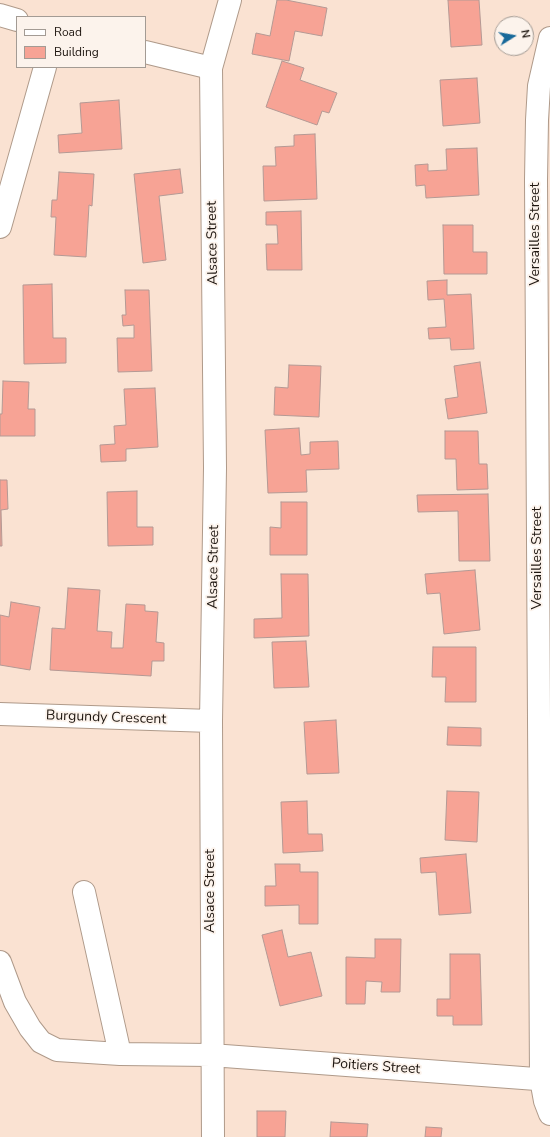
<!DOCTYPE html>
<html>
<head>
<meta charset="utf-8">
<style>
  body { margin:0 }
  #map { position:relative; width:550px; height:1137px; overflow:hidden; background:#fae2d2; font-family:"Nunito Sans",sans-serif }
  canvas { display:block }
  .legend { position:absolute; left:16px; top:16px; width:130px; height:52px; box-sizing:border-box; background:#fcf3ec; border:1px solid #a39b94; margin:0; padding:5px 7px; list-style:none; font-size:12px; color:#1e1610 }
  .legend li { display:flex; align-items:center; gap:8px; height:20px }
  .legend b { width:20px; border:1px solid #a39b94 }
  .north { position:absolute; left:494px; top:16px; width:40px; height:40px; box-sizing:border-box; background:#fcf3ec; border:1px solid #a39b94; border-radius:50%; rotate:79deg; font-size:11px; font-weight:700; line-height:16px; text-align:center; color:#1e1610 }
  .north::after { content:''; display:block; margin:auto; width:14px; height:18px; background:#18699a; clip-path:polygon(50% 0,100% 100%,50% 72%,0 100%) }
</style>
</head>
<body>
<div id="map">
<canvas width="550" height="1137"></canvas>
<ul class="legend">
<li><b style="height:5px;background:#fff"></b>Road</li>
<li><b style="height:11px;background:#f7a395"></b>Building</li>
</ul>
<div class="north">N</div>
</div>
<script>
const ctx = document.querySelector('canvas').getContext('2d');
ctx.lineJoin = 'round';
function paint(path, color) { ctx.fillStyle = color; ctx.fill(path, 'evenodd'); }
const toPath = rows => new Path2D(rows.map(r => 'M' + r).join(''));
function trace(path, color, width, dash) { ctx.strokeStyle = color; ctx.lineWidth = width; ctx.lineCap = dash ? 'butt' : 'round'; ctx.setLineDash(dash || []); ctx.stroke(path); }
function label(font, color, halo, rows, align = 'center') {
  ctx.font = font + ' "Nunito Sans",sans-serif'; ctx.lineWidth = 3.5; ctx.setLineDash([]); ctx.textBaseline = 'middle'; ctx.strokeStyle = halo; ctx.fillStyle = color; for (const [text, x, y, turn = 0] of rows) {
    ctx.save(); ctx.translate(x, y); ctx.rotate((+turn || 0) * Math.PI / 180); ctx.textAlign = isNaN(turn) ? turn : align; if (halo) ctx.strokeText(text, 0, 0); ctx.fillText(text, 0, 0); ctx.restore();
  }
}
const building = toPath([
  [277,0,286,0,327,8,322,36,295,31,289,61,252,54,256,33,270,36,277,0],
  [448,0,479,0,482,45,451,47,448,0],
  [282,61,304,68,300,80,337,93,329,113,322,111,317,125,266,107,282,61],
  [477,78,480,123,443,126,440,80,477,78],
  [119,100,122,149,59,153,58,135,82,133,80,103,119,100],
  [315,134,317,199,264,201,263,166,276,166,275,147,294,146,294,135,315,134],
  [477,148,479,195,426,198,425,185,416,186,415,165,428,164,428,171,447,170,446,149,477,148],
  [180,169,183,193,159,196,166,260,143,263,134,174,180,169],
  [59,172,94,174,92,206,89,205,86,257,54,255,56,217,51,217,52,200,57,200,59,172],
  [301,211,302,270,267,270,266,244,278,244,277,225,266,225,266,212,301,211],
  [443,225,473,225,473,252,487,252,487,274,444,274,443,225],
  [447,280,447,295,471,294,474,349,451,350,450,338,429,339,428,328,446,327,444,299,428,300,427,281,447,280],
  [52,284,53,338,66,338,66,363,24,364,23,285,52,284],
  [125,290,149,290,152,371,118,372,117,338,134,338,134,325,123,326,122,315,126,315,125,290],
  [480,362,487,413,448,419,445,399,458,397,454,366,480,362],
  [289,365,321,366,319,417,274,415,275,387,288,388,289,365],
  [3,381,29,382,28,409,35,409,35,436,0,436,0,414,2,414,3,381],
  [155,388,158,447,126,449,126,461,101,462,100,445,115,444,114,426,126,425,124,389,155,388],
  [299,428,301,455,310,454,310,442,338,441,339,469,306,470,307,492,268,493,265,430,299,428],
  [445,431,478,431,479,464,487,464,488,489,457,490,456,459,445,459,445,431],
  [0,480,7,480,8,509,1,510,2,546,0,546,0,480],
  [137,491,137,527,153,527,153,545,108,546,107,492,137,491],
  [488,494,490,561,459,561,458,511,418,512,417,495,488,494],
  [281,502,307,502,307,555,270,555,270,527,281,528,281,502],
  [475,570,480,630,444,634,440,593,427,594,425,574,475,570],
  [281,574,308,574,309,636,254,638,254,619,282,618,281,574],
  [68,588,100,590,97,631,112,632,111,648,123,648,126,604,145,605,145,611,158,612,156,642,164,643,164,661,152,661,151,676,50,670,52,628,65,629,68,588],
  [11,602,40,607,30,670,0,665,0,615,9,617,11,602],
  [306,641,309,687,274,688,272,642,306,641],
  [433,647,476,647,476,702,445,702,446,677,432,677,433,647],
  [336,720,339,773,307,774,304,722,336,720],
  [448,727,481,728,481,746,447,745,448,727],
  [447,791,479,792,477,842,445,840,447,791],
  [307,801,308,834,322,834,323,851,283,853,281,802,307,801],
  [466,854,471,913,439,915,436,872,421,873,420,858,466,854],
  [275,864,300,864,300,872,318,872,318,924,299,924,299,905,265,906,265,886,276,886,275,864],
  [282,930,288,957,311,952,322,996,280,1006,262,935,282,930],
  [375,939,401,939,400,992,381,992,382,982,366,981,365,1004,346,1004,346,957,375,958,375,939],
  [450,954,480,954,482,1025,453,1025,453,1016,437,1016,437,999,450,999,450,954],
  [257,1111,286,1111,285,1137,257,1137,257,1111],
  [331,1122,368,1124,367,1137,330,1137,331,1122],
  [426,1127,442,1128,441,1137,425,1137,426,1127]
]);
const minor = toPath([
  [0,15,17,20],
  [550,38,539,86,537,120,536,180,541,1079,545,1101,550,1114],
  [145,52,211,68],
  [0,227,45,67],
  [0,714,211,721],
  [84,892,120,1054],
  [0,962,15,1002,30,1028,41,1042,57,1050,120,1054,211,1055,550,1080],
  [213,1137,211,721,215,468,211,68,230,0]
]);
const streetNames = [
  ["Versailles Street",536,234,-90],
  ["Alsace Street",213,243,-91],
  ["Versailles Street",538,558,-90],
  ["Alsace Street",214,567,-89],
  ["Burgundy Crescent",106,718,2],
  ["Alsace Street",211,891,-90],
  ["Poitiers Street",376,1067,4]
];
paint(building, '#f7a395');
trace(building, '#b49994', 1);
trace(minor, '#af9a8a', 24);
trace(minor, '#fff', 22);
label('14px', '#1e1610', '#fcf3ec', streetNames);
</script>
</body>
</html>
